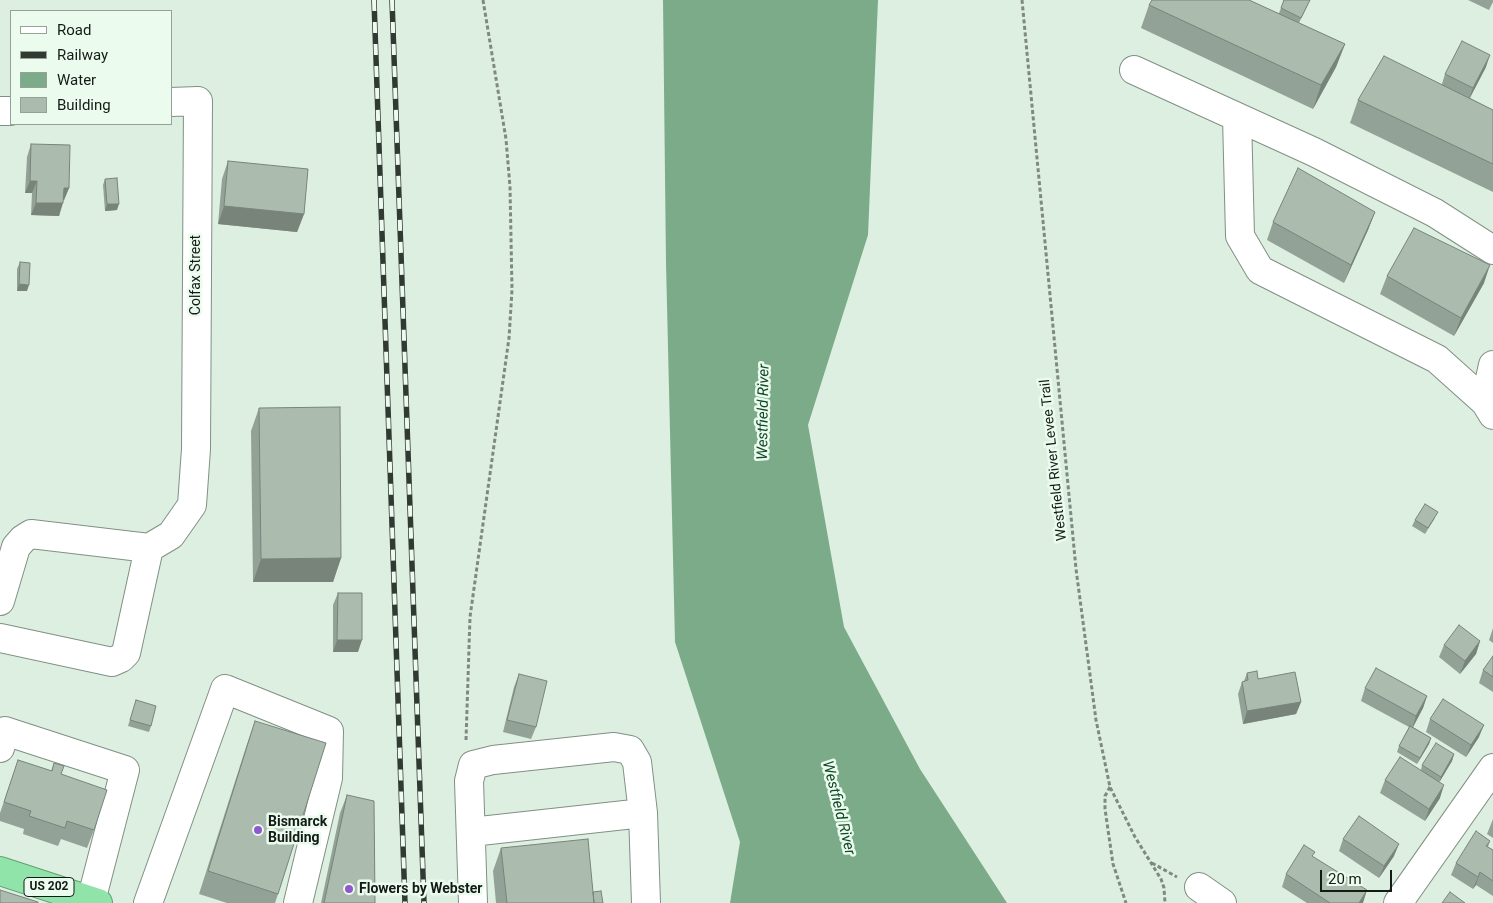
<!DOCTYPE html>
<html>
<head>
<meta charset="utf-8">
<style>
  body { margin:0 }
  #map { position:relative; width:1493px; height:903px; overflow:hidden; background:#ddefe1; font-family:Roboto,sans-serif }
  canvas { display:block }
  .legend { position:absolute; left:10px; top:10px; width:162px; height:115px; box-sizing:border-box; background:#ebfcef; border:1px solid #95a298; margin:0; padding:6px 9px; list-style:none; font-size:15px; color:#141b16 }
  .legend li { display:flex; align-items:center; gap:10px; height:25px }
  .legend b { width:25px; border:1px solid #95a298 }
  .scale { position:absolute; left:1320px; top:870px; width:72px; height:22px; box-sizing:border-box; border:2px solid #141b16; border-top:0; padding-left:6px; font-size:15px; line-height:18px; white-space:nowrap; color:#141b16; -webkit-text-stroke:4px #ebfcef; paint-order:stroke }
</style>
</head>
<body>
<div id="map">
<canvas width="1493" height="903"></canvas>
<ul class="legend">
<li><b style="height:6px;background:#fff"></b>Road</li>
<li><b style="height:6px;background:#313933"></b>Railway</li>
<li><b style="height:14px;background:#7cab89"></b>Water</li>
<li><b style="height:14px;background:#abbcaf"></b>Building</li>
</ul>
<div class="scale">20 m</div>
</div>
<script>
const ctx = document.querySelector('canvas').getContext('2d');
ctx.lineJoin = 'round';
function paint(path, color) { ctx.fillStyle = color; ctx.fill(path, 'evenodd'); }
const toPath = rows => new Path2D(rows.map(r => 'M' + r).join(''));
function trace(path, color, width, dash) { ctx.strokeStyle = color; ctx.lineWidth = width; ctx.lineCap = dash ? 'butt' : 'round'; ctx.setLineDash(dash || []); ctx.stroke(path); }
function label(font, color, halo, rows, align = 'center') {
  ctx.font = font + ' Roboto,sans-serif'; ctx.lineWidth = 5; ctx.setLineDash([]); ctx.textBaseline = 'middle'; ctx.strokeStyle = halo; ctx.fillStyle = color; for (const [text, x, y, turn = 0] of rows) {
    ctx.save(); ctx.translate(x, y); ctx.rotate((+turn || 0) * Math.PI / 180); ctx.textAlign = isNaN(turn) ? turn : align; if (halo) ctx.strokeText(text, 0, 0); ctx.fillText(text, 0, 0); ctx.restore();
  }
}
const water = toPath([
  [663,0,878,0,868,235,808,425,844,627,920,769,1007,903,730,903,740,842,675,642,666,263]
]);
const path = toPath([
  [1022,0,1076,569,1096,720,1110,787,1135,837,1161,879,1164,888,1165,903],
  [466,740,470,617,509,338,512,290,510,187,506,139,483,0],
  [1110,787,1105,796,1105,809,1113,864,1126,903],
  [1152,863,1177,877]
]);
const minor = toPath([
  [1134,70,1314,152,1435,213,1493,250],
  [0,111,11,111],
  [1237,117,1240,236,1260,270,1437,359,1485,402],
  [1493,365,1485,402,1493,415],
  [0,601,16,547,23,539,31,534,149,548,171,535,192,505,196,449,198,101,171,102],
  [0,638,112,662,121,658,126,653,149,548],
  [0,748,5,731,125,770,91,901],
  [643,813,646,903],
  [471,832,643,813,637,762,630,750,614,747,493,760,473,765,469,781,473,903],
  [1199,887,1222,903],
  [148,903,225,689,329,731,328,778,298,903],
  [1398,903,1493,768]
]);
const highway = toPath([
  [0,871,98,903]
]);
const rail = toPath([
  [374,0,405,903],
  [392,0,424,903]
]);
const wall = toPath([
  [1310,0,1299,23,1345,44,1336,67,1313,109,1141,28,1149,5,1279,13,1281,8],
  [1468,0,1493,0,1493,2,1489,10],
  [1486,67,1470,98,1493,110,1493,192,1350,123,1358,100,1442,84,1445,74],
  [31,144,69,188,64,200,63,200,59,216,31,215,32,193,25,193,27,157],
  [228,161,304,214,297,232,218,224,222,179],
  [105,179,117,210,105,211,103,185],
  [1375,212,1368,230,1344,283,1267,240,1273,222],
  [20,262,27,291,17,291,17,269],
  [1387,276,1484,283,1454,336,1380,294],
  [259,408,341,558,333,582,253,582,251,431],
  [1435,518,1425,534,1412,526,1415,520],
  [338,593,358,652,333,652,333,605],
  [1493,628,1493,643,1489,640],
  [1480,641,1476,654,1460,674,1439,657,1444,645],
  [1493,656,1493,692,1479,683,1483,670],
  [1247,673,1301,702,1296,714,1243,724,1238,694,1242,682,1244,681],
  [519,674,536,727,531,739,503,732,514,687],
  [1365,688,1427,696,1423,708,1413,727,1431,738,1429,744,1417,764,1397,752,1399,746,1409,727,1361,701],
  [136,700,151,726,149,732,128,726],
  [1430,719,1479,737,1466,757,1426,732],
  [255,721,278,894,275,903,227,903,199,894,247,744],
  [1454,754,1452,761,1439,782,1440,798,1425,821,1380,793,1385,780,1421,770,1422,765],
  [18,760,51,771,54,763,94,830,87,848,61,839,58,846,23,834,24,829,0,821,0,813],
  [347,795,375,903,321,903,340,813],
  [1493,819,1493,838,1487,834],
  [1343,839,1394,856,1379,878,1339,851],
  [1490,841,1488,847,1493,850,1493,896,1476,885,1473,889,1451,875,1456,863],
  [501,848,593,892,603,903,496,903,493,871],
  [1313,857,1362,903,1307,903,1282,887,1286,874]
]);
const shadedWall = toPath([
  [1345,44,1336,67,1313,109,1321,85],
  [1490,55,1486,67,1468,101,1473,88],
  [30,181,37,181,32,193,25,193],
  [64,188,69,188,64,200,59,200],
  [36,203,63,203,59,216,31,215],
  [107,204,119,204,117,210,105,211],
  [224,206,304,214,297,232,218,224],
  [1375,212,1368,230,1344,283,1351,265],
  [1490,265,1484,283,1454,336,1461,318],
  [19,284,29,285,27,291,17,291],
  [341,558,333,582,253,582,261,559],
  [337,640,362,640,358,652,333,652],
  [1480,641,1476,654,1460,674,1465,661],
  [1427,696,1423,708,1412,729,1416,716],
  [1301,702,1296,714,1243,724,1247,711],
  [1484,725,1479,737,1466,757,1471,745],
  [1431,738,1429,744,1417,764,1420,758],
  [1454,754,1452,761,1439,783,1441,777],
  [1444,785,1440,798,1425,821,1429,809],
  [1399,844,1394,856,1379,878,1384,866],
  [1480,872,1476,885,1473,889,1478,877],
  [1367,890,1363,903,1359,903]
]);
const building = toPath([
  [1152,0,1249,0,1345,44,1321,85,1149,5,1152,0],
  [1284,0,1310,0,1301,18,1281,8,1284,0],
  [1462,41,1490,55,1473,88,1445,74,1462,41],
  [1384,56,1493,110,1493,164,1358,100,1384,56],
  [31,144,70,145,69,188,64,188,63,203,36,203,37,181,30,181,31,144],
  [228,161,308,169,304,214,224,206,228,161],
  [1298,168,1375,212,1351,265,1273,222,1298,168],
  [117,178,119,204,107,204,105,179,117,178],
  [1414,228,1490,265,1461,318,1387,276,1414,228],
  [20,262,30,263,29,285,19,284,20,262],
  [340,407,341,558,261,559,259,408,340,407],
  [1425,504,1438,512,1428,528,1415,520,1425,504],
  [338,593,362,593,362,640,337,640,338,593],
  [1459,625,1480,641,1465,661,1444,645,1459,625],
  [1493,656,1493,677,1483,670,1493,656],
  [1376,668,1427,696,1416,716,1365,688,1376,668],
  [1257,671,1258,679,1295,672,1301,702,1247,711,1242,682,1248,680,1247,673,1257,671],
  [519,674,547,681,536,727,507,720,519,674],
  [1443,699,1484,725,1471,745,1430,719,1443,699],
  [136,700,156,706,151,726,130,720,136,700],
  [255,721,326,743,278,894,208,871,255,721],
  [1410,726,1431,738,1420,758,1399,746,1410,726],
  [1436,743,1454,754,1441,777,1422,765,1436,743],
  [1400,757,1444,785,1429,809,1385,780,1400,757],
  [18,760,52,771,54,763,64,766,61,774,107,790,94,830,67,821,65,828,29,816,31,811,4,802,18,760],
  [347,795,374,801,375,903,324,903,347,795],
  [1359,816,1399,844,1384,866,1343,839,1359,816],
  [1476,831,1490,841,1486,846,1493,850,1493,881,1480,872,1478,877,1456,863,1476,831],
  [588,839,594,903,507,903,501,848,588,839],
  [1304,845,1315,852,1312,856,1367,890,1359,903,1330,903,1286,874,1304,845],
  [0,890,38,902,38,903,0,903,0,890],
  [601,891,603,903,594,903,593,892,601,891],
  [1450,892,1465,903,1442,903,1450,892]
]);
const markers = [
  [258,830,5,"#9058cf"],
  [349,889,5,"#9058cf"]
];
const shields = [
  [49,887,50]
];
const shieldNames = [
  ["US 202",49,887]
];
const streetNames = [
  ["Colfax Street",196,275,-90],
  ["Westfield River Levee Trail",1054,460,-96]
];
const poiNames = [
  ["Bismarck",268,822],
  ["Building",268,838],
  ["Flowers by Webster",359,889]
];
const waterNames = [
  ["Westfield River",764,412,-89],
  ["Westfield River",838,808,76]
];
paint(water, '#7cab89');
trace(minor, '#809084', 30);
trace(highway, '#659e76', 30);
trace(path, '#7e8a81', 3, [4, 2.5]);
trace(minor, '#fff', 28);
trace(highway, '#90e4a9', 28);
trace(rail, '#313933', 5.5);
trace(rail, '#ebfcef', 4, [11]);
paint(wall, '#93a296');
paint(shadedWall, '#78847a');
paint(building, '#abbcaf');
trace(building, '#78847a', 1);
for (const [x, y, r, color] of markers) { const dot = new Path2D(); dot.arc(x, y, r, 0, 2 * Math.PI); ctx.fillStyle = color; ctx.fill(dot); trace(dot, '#ebfcef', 2); }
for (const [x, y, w] of shields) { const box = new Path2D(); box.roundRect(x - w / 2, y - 9.5, w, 19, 4); ctx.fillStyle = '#ebfcef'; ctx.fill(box); trace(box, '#141b16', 1); }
label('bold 12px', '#141b16', null, shieldNames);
label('14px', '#141b16', '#ebfcef', streetNames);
label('bold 14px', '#141b16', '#ebfcef', poiNames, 'left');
label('italic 15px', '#124928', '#ebfcef', waterNames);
</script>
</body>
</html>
